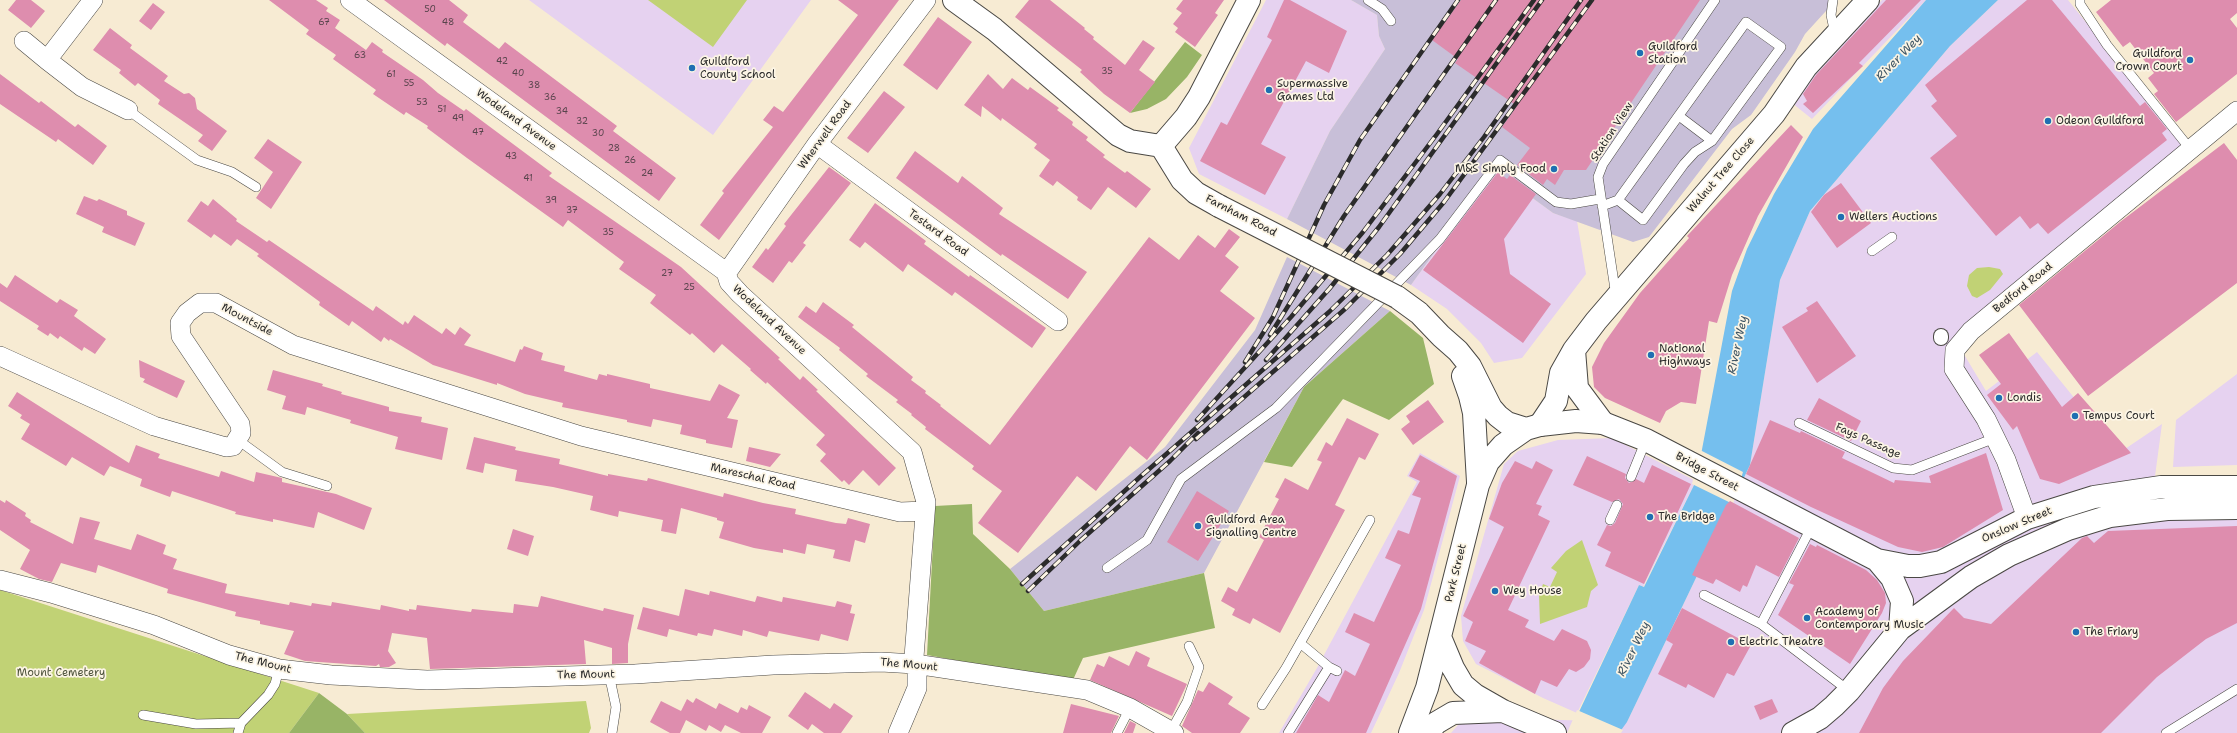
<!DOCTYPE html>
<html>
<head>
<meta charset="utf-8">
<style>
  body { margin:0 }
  canvas { display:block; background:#f7ebd3 }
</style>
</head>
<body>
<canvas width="2237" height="733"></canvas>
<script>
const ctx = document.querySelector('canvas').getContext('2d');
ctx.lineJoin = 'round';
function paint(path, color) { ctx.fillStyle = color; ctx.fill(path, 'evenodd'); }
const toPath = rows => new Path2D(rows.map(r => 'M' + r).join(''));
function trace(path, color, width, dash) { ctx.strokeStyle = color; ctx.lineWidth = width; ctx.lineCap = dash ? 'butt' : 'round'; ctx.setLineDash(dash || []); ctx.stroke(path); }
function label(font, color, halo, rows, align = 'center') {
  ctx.font = font + ' "Shantell Sans",sans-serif'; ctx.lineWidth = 3.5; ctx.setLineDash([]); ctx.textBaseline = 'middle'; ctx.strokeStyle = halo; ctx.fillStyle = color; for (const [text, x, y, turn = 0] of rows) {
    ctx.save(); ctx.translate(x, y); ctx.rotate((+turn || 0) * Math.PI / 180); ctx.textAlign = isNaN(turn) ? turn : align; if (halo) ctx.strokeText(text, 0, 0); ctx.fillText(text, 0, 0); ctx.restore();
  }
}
const built = toPath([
  [529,0,811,0,713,135],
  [1266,0,1351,0,1377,15,1379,36,1385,49,1330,131,1287,219,1199,174,1189,148],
  [1882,0,1926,0,1812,119,1792,103,1813,71],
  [1998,0,2068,0,2190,151,1956,341,1986,391,2037,352,2119,453,2162,424,2149,521,2237,515,2237,733,1451,733,1465,717,1627,722,1750,465,1780,280,1810,211,1950,46],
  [1494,170,1553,213,1577,221,1586,274,1522,358,1494,363,1481,343,1447,309,1411,285],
  [2237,374,2237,465,2173,467,2176,420],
  [1612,438,1696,481,1643,587,1639,585,1577,713,1543,698,1476,664,1463,641,1461,616,1504,464,1518,451,1558,440],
  [1420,453,1460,476,1424,610,1399,673,1371,733,1279,733,1317,668,1417,482,1407,476]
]);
const industrial = toPath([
  [1351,0,1836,0,1805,34,1795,52,1751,115,1732,129,1649,237,1633,242,1553,213,1494,170,1411,285,1287,219,1330,131,1385,49,1379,36,1377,15],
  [1287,257,1390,311,1304,387,1204,573,1044,611,1010,569,1165,447,1255,330]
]);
const green = toPath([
  [648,0,747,0,713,47],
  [1989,267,2000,269,2003,274,1990,290,1977,298,1972,296,1967,286,1969,275,1977,268],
  [1582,540,1598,585,1591,591,1587,607,1540,624,1539,595,1543,584,1550,587,1557,572,1551,568,1566,551],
  [0,590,319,693,289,733,0,733],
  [586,701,591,728,589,733,365,733,347,714]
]);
const forest = toPath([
  [1185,42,1202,55,1187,77,1166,99,1147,109,1130,113],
  [1390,311,1423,338,1434,384,1389,420,1343,399,1292,467,1264,462,1304,387],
  [972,504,973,534,1010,569,1044,611,1204,573,1215,628,1083,658,1072,682,927,655,935,506],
  [319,693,347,714,365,733,289,733]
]);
const water = toPath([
  [1926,0,1998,0,1950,46,1810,211,1780,280,1750,465,1627,722,1619,733,1569,733,1639,585,1644,587,1696,481,1732,291,1747,249,1774,194,1813,129]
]);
const pier = toPath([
  [1700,450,1743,472,1733,504,1692,484],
  [1577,710,1623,730,1621,733,1567,733]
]);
const building = toPath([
  [16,0,31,0,45,11,31,28,8,10],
  [269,0,316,0,328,8,326,11,340,20,335,28,366,50,372,42,383,50,382,52,423,80,438,93,464,111,466,109,552,173,549,176,681,267,780,358,778,359,800,380,803,376,818,390,816,391,896,468,879,486,863,470,849,485,844,480,842,482,820,461,826,454,816,445,825,435,767,382,766,384,750,370,751,369,722,344,714,353,692,333,690,335,650,303,656,295,619,269,624,262,568,220,563,227,467,158,427,128,428,126,406,112,404,115,373,94,376,90,333,59,336,55,306,34,309,30],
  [384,0,449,0,468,15,463,22,499,49,505,42,617,126,613,131,676,178,659,201,447,43,445,46],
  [838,0,899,0,719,240,700,225,724,193,722,191,773,127,763,120,774,106,783,112,858,15],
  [1029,0,1050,0,1085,28,1084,29,1094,37,1093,39,1125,65,1143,40,1155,48,1139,70,1155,82,1130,113,1104,94,1080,72,1082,70,1015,17],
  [1183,0,1224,0,1215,13,1218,15,1195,47,1175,32,1178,28,1173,24,1182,13,1176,9],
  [1284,0,1290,0,1347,31,1329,73,1306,61,1261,144,1286,157,1265,195,1200,161,1221,122,1227,125,1272,40,1267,37],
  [1461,0,1700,0,1586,170,1564,170,1555,185,1547,179,1543,185,1517,165,1530,148,1502,127,1517,106,1455,63,1458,59,1432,40],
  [1886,0,1921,0,1859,63,1863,66,1813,113,1803,104,1807,101,1803,94,1816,75],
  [2027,0,2052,0,2140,106,2145,102,2167,129,2162,133,2167,140,2048,234,2038,223,2030,229,2020,216,1996,236,1930,158,1957,136,1931,106,1937,101,1925,85],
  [2111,0,2237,0,2237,13,2230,19,2237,28,2237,74,2176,122,2154,94,2158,91,2148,78,2154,73,2130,42,2123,47,2096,12],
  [153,3,165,12,151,30,139,21],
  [938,17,972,42,937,90,903,65],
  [110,28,132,45,130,48,168,76,164,81,184,94,189,93,195,98,197,109,227,131,212,151,198,141,203,135,158,104,160,100,138,83,135,86,119,73,121,70,93,50],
  [0,74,39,103,41,101,75,127,78,124,107,146,93,165,58,139,56,142,0,104],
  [988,74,1003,89,1012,78,1028,90,1030,87,1059,108,1057,110,1073,122,1072,125,1088,137,1086,140,1105,155,1103,157,1125,173,1127,171,1151,189,1136,208,1108,187,1091,210,1077,200,1078,197,1057,181,1053,186,1039,176,1050,160,1034,148,1037,144,1002,118,1001,121,982,106,981,117,964,105],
  [884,91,905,107,868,153,847,138],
  [1791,125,1803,137,1758,216,1732,275,1717,323,1709,321,1696,404,1681,402,1666,411,1660,423,1605,398,1594,387,1592,367,1604,343,1640,293,1689,238,1687,236],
  [268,139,302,162,271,209,256,198,273,172,254,158],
  [2224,143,2237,160,2237,283,2088,396,2019,305,2120,222],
  [915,151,958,183,962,176,1003,208,999,214,1087,272,1068,299,1002,254,1001,256,896,178],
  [829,167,851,183,803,243,806,245,792,263,789,261,773,283,752,267,766,248,768,250,786,226,784,224],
  [1498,172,1507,179,1510,175,1536,194,1504,239,1510,274,1551,304,1523,343,1423,270],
  [1841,183,1871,223,1837,248,1811,212,1824,195],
  [84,196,97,201,99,199,127,211,127,215,145,223,135,246,102,232,104,227,76,214],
  [213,199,237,219,236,221,267,242,269,240,373,311,376,306,403,325,405,321,408,324,414,315,442,334,446,328,455,335,460,327,471,335,464,345,515,362,520,349,522,350,524,346,543,353,541,360,565,366,564,371,597,380,599,374,607,376,607,374,650,384,650,388,710,401,719,384,740,395,727,418,738,420,732,448,706,443,706,440,680,434,682,425,653,419,651,427,627,422,627,420,562,407,563,403,525,394,497,383,497,385,433,365,390,339,389,341,384,337,381,342,352,321,349,326,319,305,320,302,257,256,259,254,237,239,231,246,214,234,211,238,187,221,201,201,208,206],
  [875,203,926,241,924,244,969,277,970,275,1046,328,1032,348,955,292,952,296,908,264,903,272,865,242,860,248,849,240],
  [1229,229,1240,237,1225,256,1239,267,1220,291,1255,318,1147,460,1130,446,1096,491,1077,476,1018,553,978,523,1002,491,972,469,974,466,925,429,926,427,911,415,912,414,896,402,898,400,866,376,868,374,839,350,840,348,798,317,806,306,816,313,823,302,854,325,852,327,913,377,911,380,926,391,925,393,941,405,940,406,990,445,1149,237,1179,260,1198,235,1215,248],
  [15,275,57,303,60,299,78,310,74,316,106,339,95,354,84,347,82,351,60,336,58,339,50,333,48,336,37,329,39,326,0,301,0,283,7,288],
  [1817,301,1856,356,1817,383,1782,327,1808,311,1806,308],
  [2009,333,2062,407,2078,393,2131,453,2059,484,2040,479,2017,426,2013,430,1987,395,2001,384,1979,355],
  [139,360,185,381,177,398,143,382,145,379,140,377],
  [273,370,323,384,322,386,342,392,341,394,389,407,389,411,422,417,421,422,448,428,442,460,395,449,398,437,350,423,351,420,307,407,305,415,282,409,286,396,267,390],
  [17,392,129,463,136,445,160,454,158,458,219,477,221,471,254,482,256,472,282,478,282,482,336,494,372,508,364,530,318,512,314,528,273,519,273,522,235,514,236,512,172,491,170,497,140,486,142,479,110,466,104,476,72,457,66,466,21,439,30,424,20,418,22,415,8,406],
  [1819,398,1861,421,1851,441,1807,420],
  [1428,400,1444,422,1413,445,1401,429,1410,422,1406,416],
  [1347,418,1379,434,1365,460,1359,457,1335,505,1345,510,1280,633,1253,618,1250,624,1232,615,1235,609,1221,601,1228,587,1237,592,1264,540,1259,537,1279,499,1275,497,1285,478,1308,490,1322,462,1317,460,1326,442,1332,446],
  [1770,420,1800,433,1801,431,1845,452,1842,458,1894,483,1895,480,1931,483,1929,476,1986,453,2003,510,1943,547,1922,552,1898,547,1811,507,1746,474],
  [474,437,516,447,515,450,560,459,559,464,608,476,608,474,647,481,648,478,723,497,724,493,763,503,796,509,795,514,836,523,846,524,848,518,870,524,865,543,855,540,850,562,833,558,835,550,807,544,805,554,783,549,783,553,754,548,719,538,724,522,717,520,717,518,681,508,676,534,661,531,663,520,619,511,618,517,590,510,593,496,553,487,515,481,517,470,485,463,483,473,466,469],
  [749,447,781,454,770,467,746,461],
  [1420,455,1457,476,1421,609,1366,733,1296,733,1318,695,1329,702,1345,670,1355,676,1370,644,1345,632,1354,613,1374,622,1401,565,1385,558,1398,530,1409,534,1421,498,1412,495,1420,481,1409,476],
  [1587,456,1626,474,1625,478,1629,483,1636,479,1644,483,1652,465,1691,484,1644,584,1605,566,1611,552,1597,545,1607,525,1611,526,1615,523,1623,504,1619,499,1612,502,1573,485],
  [1515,461,1532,469,1536,461,1553,470,1536,504,1542,506,1538,515,1550,521,1508,610,1529,620,1525,627,1554,641,1562,629,1587,641,1591,650,1590,659,1584,667,1576,672,1569,669,1557,687,1541,680,1535,694,1479,663,1486,651,1465,641,1473,622,1463,616,1504,527,1489,519,1502,483],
  [1197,491,1229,511,1198,561,1167,542],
  [0,500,5,503,6,500,26,513,25,516,31,520,30,522,73,544,80,517,100,522,94,539,131,550,137,534,166,545,163,554,177,559,173,569,227,584,225,593,289,605,290,602,311,606,312,603,331,606,332,602,380,610,381,605,409,611,409,609,416,610,417,605,471,612,472,609,513,613,514,604,538,607,541,596,603,611,604,608,634,615,628,644,628,663,612,664,612,648,584,640,586,664,430,669,427,638,392,633,388,651,396,663,389,667,380,667,379,664,376,666,305,661,284,654,294,631,260,624,260,621,235,616,236,612,167,593,168,589,98,565,96,573,61,563,52,582,39,579,20,569,30,550,0,530],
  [1730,501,1799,538,1779,577,1756,565,1747,587,1743,585,1740,592,1716,579,1713,584,1692,575,1726,505],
  [2237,526,2237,623,2206,639,2157,677,2101,733,1859,733,1883,688,1903,661,1954,608,1964,618,1991,624,2082,538,2087,536,2094,543,2108,531],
  [513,529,534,536,528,556,507,549],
  [1810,544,1816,547,1817,545,1866,570,1877,580,1885,593,1886,603,1882,613,1850,664,1778,615,1794,585,1789,583],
  [685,589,709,595,710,591,755,602,757,596,782,602,783,597,835,607,837,601,852,605,850,613,855,614,848,641,821,634,819,641,769,631,767,637,743,630,742,636,714,629,712,636,698,633,697,636,669,629,667,637,637,629,643,607,679,616],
  [1682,608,1751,645,1734,676,1727,673,1714,698,1688,684,1686,688,1658,674,1673,644,1666,640],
  [1136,651,1150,658,1147,666,1187,684,1172,716,1090,680,1097,664,1104,667,1109,656,1129,666],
  [1209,682,1233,697,1228,704,1250,718,1240,733,1192,733,1182,726,1198,690,1203,692],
  [805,692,830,709,834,703,853,716,841,733,824,733,812,724,808,730,788,716],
  [696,698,716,709,719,703,738,713,741,707,747,710,749,705,771,717,762,733,741,733,725,725,721,732,709,725,706,731,686,720,680,733,670,733,650,722,661,701,681,711,687,699,693,703],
  [1772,699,1778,712,1760,720,1754,706],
  [1071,704,1119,716,1111,733,1063,733],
  [1130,721,1136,724,1133,733,1124,733]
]);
const service = toPath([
  [1368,0,1382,9,1391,21],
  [1833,0,1831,15,1835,34],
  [2080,0,2080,4,2107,45,2191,150],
  [128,110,197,160,232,172,256,187],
  [1679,116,1712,141],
  [1602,206,1618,200,1746,22,1781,47,1712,141,1695,152,1684,164,1643,220,1618,200],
  [1872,251,1892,237],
  [1616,296,1598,177,1603,164,1715,0],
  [1799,423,1893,468,1912,470,1995,438],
  [238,440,282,472,327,486],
  [1631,477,1646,440],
  [1610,520,1617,505],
  [1812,526,1761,624,1849,691],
  [1107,568,1147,540,1181,479,1276,408,1440,239,1500,160,1556,202,1571,204,1600,199],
  [1704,595,1761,624],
  [1300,643,1329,667],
  [609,674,616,707,612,733],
  [1262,705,1286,668,1370,520],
  [143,715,196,724,241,723],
  [1171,731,1187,702,1199,667,1189,646],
  [238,733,241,723,268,695,275,684,279,669],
  [1117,733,1130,708],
  [1288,733,1329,667,1337,671],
  [2166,733,2237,689]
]);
const pedestrian = toPath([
  [1941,338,1941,336]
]);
const minor = toPath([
  [93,0,47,60,82,87,128,110],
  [350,0,726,272,729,282,740,294,912,452,926,502,914,657,917,670,917,688,898,733],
  [24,41,47,60],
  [817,144,1058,321],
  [726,272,730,268,817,144,926,0],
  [0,356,154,426,226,447,233,446,241,433,240,424,181,336,180,323,187,313,200,303,216,303,293,345,581,436,900,512,925,511],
  [2027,518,2006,460,1986,419,1954,369,1955,350,1971,331,2237,111],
  [0,580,51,593,154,625,229,655,279,669,331,675,427,680,635,674,773,665,881,662,915,664,1087,690,1130,708,1174,733]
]);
const tertiary = toPath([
  [1161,146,1186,117,1199,97,1249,0],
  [1574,350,1577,388,1603,423],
  [1540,425,1556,401,1561,373,1574,350,1596,321,1774,114,1806,67,1868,0]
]);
const primary = toPath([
  [954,0,994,29,1118,135,1130,141,1161,146,1182,180,1196,193,1219,206],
  [1397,297,1419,313,1441,336,1458,351,1470,366,1491,408,1498,416,1507,423,1526,429],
  [1463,376,1470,396,1474,413,1478,482],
  [1877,560,1892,578,1902,601,1900,629],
  [1440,637,1453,668,1463,685,1475,695,1503,711,1555,733],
  [1410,733,1427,688,1478,485,1488,462,1503,445,1526,429,1540,425,1576,421,1603,423,1646,440,1877,560,1908,566,1920,566,1941,562,2027,518,2094,497,2161,487,2237,487],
  [1428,733,1436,723,1453,713,1503,711],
  [1793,733,1820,718,1834,706,1849,691,1900,629,1971,577,2009,555,2068,529,2110,516,2167,509,2237,508]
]);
const rail = toPath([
  [1270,335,1344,216,1496,0],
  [1266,360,1330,288,1379,227,1542,0],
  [1245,362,1273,317,1324,205,1360,140,1458,0],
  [1197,420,1291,317,1363,232,1437,134,1534,0],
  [1196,439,1345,309,1400,254,1444,202,1592,0],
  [1022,584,1140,477,1329,312,1387,255,1440,194,1484,137,1581,0],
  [1028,591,1081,540,1170,461,1198,433]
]);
const primaryBridge = toPath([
  [1219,206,1397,297]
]);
const markers = [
  [1640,53,4,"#1f6fb2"],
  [2190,60,4,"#1f6fb2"],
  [692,68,4,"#1f6fb2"],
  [1269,90,4,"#1f6fb2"],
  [2048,121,4,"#1f6fb2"],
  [1554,169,4,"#1f6fb2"],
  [1841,217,4,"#1f6fb2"],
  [1651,355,4,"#1f6fb2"],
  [1999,398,4,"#1f6fb2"],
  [2075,416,4,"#1f6fb2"],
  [1650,517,4,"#1f6fb2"],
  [1198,526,4,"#1f6fb2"],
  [1495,591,4,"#1f6fb2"],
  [1807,618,4,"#1f6fb2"],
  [2076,632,4,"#1f6fb2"],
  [1731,642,4,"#1f6fb2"]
];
const numberNames = [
  ["50",430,10],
  ["67",324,23],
  ["48",448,23],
  ["63",360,56],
  ["42",502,62],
  ["35",1107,72],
  ["40",518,74],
  ["61",391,75],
  ["55",409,84],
  ["38",534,86],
  ["36",550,98],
  ["53",422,103],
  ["51",442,110],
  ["34",562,112],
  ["49",458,119],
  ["32",582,122],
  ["47",478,133],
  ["30",598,134],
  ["28",614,149],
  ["43",511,157],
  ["26",630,161],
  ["24",647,174],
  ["41",528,179],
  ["39",551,201],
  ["37",572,211],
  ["35",608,233],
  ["27",667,274],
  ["25",689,288]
];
const poiNames = [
  ["Guildford",1648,47],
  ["Station",1648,60],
  ["Guildford",2182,54,"right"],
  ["Crown Court",2182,67,"right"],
  ["Guildford",700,62],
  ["County School",700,75],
  ["Supermassive",1277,84],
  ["Games Ltd",1277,97],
  ["Odeon Guildford",2056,121],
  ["M&S Simply Food",1546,169,"right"],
  ["Wellers Auctions",1849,217],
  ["National",1659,349],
  ["Highways",1659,362],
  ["Londis",2007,398],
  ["Tempus Court",2083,416],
  ["The Bridge",1658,517],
  ["Guildford Area",1206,520],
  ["Signalling Centre",1206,533],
  ["Wey House",1503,591],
  ["Academy of",1815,612],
  ["Contemporary Music",1815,625],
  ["The Friary",2084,632],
  ["Electric Theatre",1739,642]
];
const streetNames = [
  ["Wodeland Avenue",516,120,36],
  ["Station View",1612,132,-57],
  ["Wherwell Road",825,135,-54],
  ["Walnut Tree Close",1721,175,-49],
  ["Farnham Road",1241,216,27],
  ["Testard Road",938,233,36],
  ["Bedford Road",2023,288,-39],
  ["Mountside",247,320,28],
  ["Wodeland Avenue",769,320,43],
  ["Fays Passage",1868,441,24],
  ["Bridge Street",1707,472,28],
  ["Mareschal Road",753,477,13],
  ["Onslow Street",2017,525,-23],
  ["Park Street",1456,573,-76],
  ["The Mount",263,663,14],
  ["The Mount",909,665,5],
  ["The Mount",586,675,-1]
];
const parkNames = [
  ["Mount Cemetery",61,673]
];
const waterNames = [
  ["River Wey",1899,58,-46],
  ["River Wey",1738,345,-78],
  ["River Wey",1634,649,-64]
];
paint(built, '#e6d2f0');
paint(industrial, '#c8bfd8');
paint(green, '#c1d275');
paint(forest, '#98b466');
paint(water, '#75bfee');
paint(pier, '#f7ebd3');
paint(building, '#de8dae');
trace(service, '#4a4844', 10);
trace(pedestrian, '#4a4844', 16);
trace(minor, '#4a4844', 20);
trace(tertiary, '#4a4844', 24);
trace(primary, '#4a4844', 24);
trace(service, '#fff', 9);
trace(pedestrian, '#fff', 14);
trace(minor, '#fff', 19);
trace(tertiary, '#fff', 22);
trace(primary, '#fff', 22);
trace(rail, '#2b2b2b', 4.5);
trace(rail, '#fcf5e5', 3, [9]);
trace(primaryBridge, '#4a4844', 24, []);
trace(primaryBridge, '#fff', 22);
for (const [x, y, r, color] of markers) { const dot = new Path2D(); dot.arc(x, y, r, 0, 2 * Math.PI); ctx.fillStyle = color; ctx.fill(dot); trace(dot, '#fcf5e5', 1.5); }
label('9px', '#58444c', null, numberNames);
label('11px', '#2b2b2b', '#fcf5e5', poiNames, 'left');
label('11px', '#2b2b2b', '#fcf5e5', streetNames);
label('11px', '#50553e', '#fcf5e5', parkNames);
label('italic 12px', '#415766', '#fcf5e5', waterNames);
</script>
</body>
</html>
